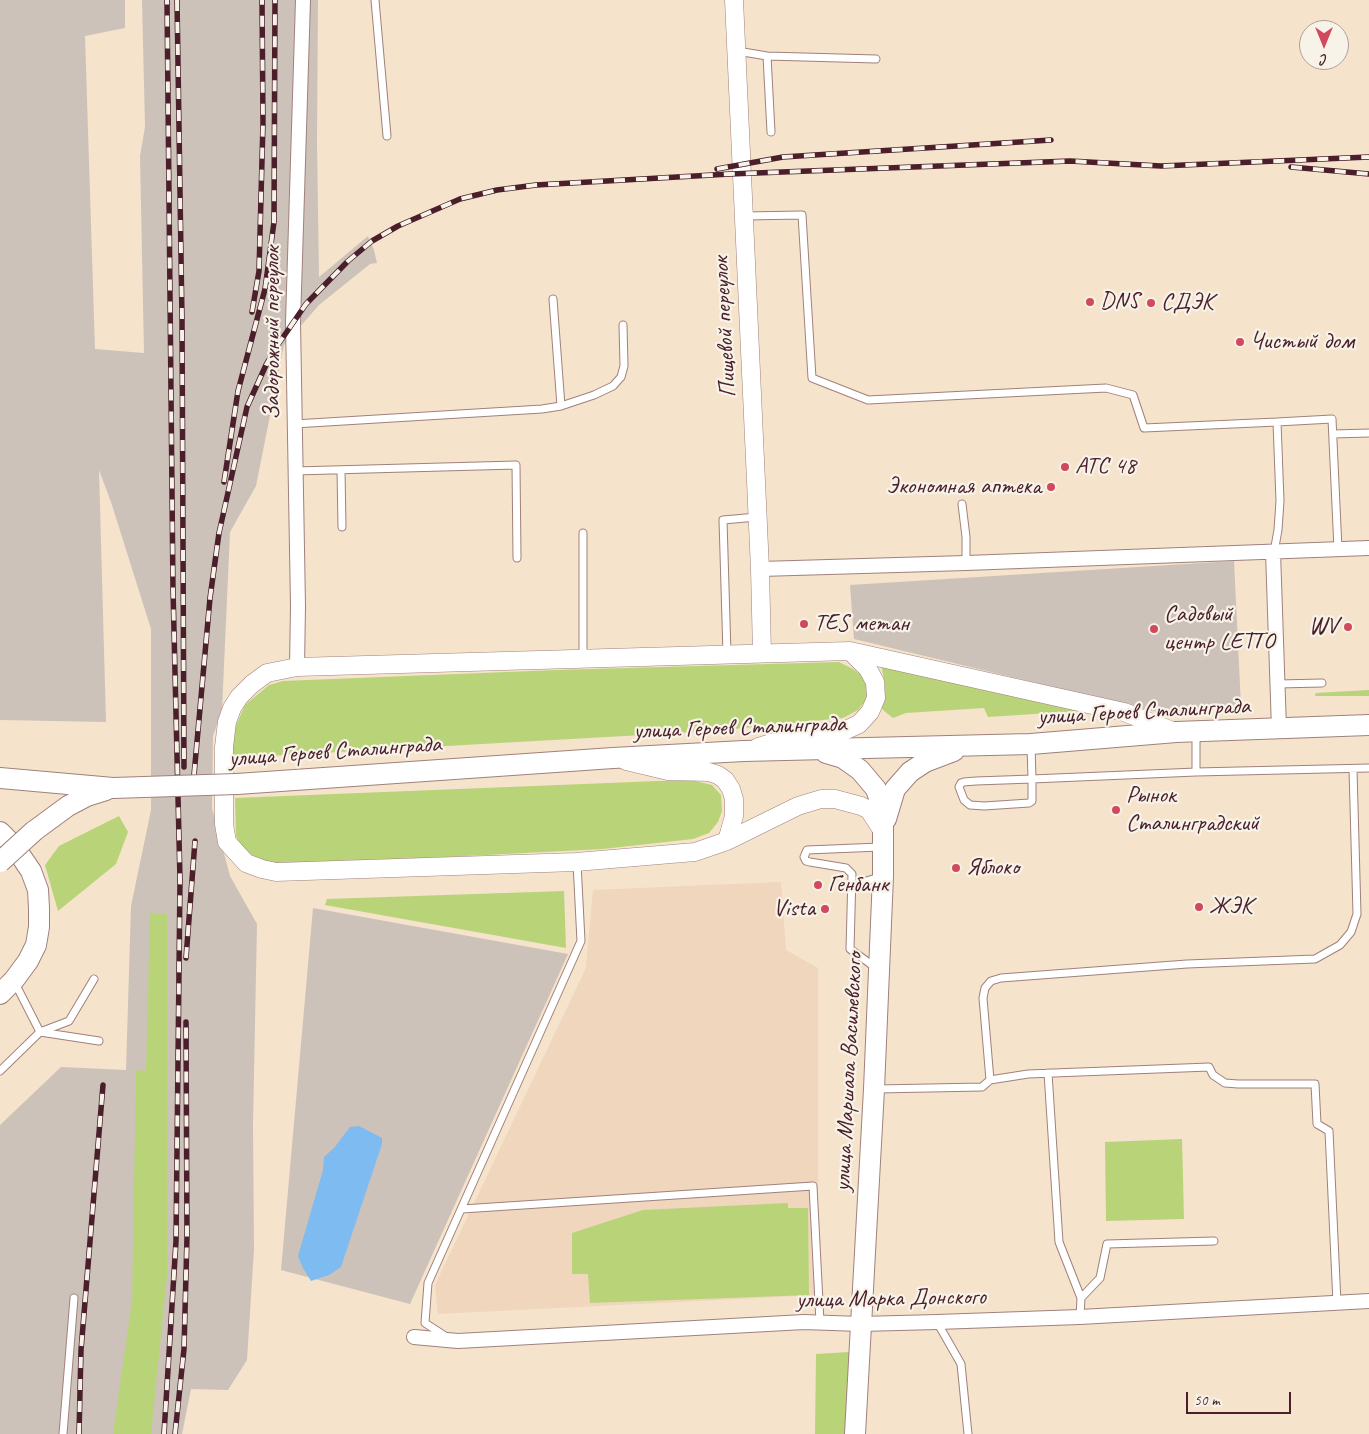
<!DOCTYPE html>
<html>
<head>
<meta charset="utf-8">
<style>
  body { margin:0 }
  #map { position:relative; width:1369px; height:1434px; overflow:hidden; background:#f5e3cc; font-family:Caveat,sans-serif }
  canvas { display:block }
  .north { position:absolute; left:1299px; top:20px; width:50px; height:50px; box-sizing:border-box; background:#f7f3e8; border:1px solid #b29e9c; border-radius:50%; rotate:180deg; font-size:14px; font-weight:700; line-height:20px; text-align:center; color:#4a1f2b }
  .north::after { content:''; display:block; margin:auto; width:18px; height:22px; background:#d1495b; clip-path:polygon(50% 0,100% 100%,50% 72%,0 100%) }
  .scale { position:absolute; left:1186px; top:1392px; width:105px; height:22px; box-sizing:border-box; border:2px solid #4a1f2b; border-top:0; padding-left:6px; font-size:15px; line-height:18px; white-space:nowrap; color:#4a1f2b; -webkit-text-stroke:4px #f7f3e8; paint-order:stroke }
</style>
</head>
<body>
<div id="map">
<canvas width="1369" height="1434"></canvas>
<div class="north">С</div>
<div class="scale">50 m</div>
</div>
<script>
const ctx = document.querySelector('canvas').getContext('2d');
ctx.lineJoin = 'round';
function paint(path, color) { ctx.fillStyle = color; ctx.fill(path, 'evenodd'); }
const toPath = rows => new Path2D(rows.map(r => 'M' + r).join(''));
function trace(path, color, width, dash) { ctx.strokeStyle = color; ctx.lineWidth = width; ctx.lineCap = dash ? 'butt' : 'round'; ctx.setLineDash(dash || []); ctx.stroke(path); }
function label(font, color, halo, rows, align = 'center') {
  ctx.font = font + ' Caveat,sans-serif'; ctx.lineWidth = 4.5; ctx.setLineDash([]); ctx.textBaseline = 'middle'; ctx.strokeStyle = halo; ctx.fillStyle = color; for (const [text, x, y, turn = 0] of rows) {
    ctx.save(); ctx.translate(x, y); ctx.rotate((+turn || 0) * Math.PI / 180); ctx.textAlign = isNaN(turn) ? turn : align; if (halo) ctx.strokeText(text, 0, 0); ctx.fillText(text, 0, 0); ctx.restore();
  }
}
const built = toPath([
  [781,882,786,950,818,968,818,1295,438,1314,435,1285,586,968,593,890]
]);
const industrial = toPath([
  [0,0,125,0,125,28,85,36,95,349,144,353,140,156,145,127,142,0,318,0,317,142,319,277,368,236,374,250,377,263,370,264,319,305,284,345,256,486,230,532,222,710,213,736,212,808,230,876,257,924,253,1123,254,1249,247,1360,228,1390,191,1389,182,1434,0,1434,0,1125,61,1067,126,1070,131,906,151,810,151,629,111,502,99,470,106,722,0,720],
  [1234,561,1241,706,1157,712,854,639,850,585],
  [313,908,568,954,410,1304,281,1270]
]);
const green = toPath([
  [839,662,853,669,863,677,867,687,867,699,858,710,843,718,714,731,232,758,234,730,245,705,269,685,283,681,557,670],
  [881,664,1079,711,988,717,984,708,906,713,893,718,883,710,880,705,885,685],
  [1369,690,1369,696,1315,696,1316,693],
  [658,781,695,781,712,785,721,795,722,811,718,822,709,833,693,839,603,849,271,866,242,849,236,836,235,798],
  [119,816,128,832,116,864,58,911,45,865,59,846],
  [564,891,566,948,325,905,327,899],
  [150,914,167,914,167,1276,151,1434,113,1434,132,1300,136,1070,146,1071],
  [1182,1139,1184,1219,1106,1221,1105,1142],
  [788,1203,788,1208,808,1208,809,1295,590,1303,588,1274,572,1274,572,1233,643,1210],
  [849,1352,846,1434,815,1434,816,1354]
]);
const water = toPath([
  [359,1126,382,1138,382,1144,341,1267,329,1275,311,1281,303,1268,298,1256,323,1170,324,1157,334,1148,350,1127]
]);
const service = toPath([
  [375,0,387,136],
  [737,51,767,56,876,59],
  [767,56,771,132],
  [745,216,802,215,812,378,868,400,1106,388,1133,395,1144,428,1277,422,1280,501,1278,530,1274,552],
  [553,299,561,406],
  [1277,422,1332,419,1338,549],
  [294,424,542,409,561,406,594,395,613,386,621,377,624,366,623,325],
  [1333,434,1369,433],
  [341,470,342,527],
  [295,471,516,465,517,558],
  [962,504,966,537,966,563],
  [583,533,583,658],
  [727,654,723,520,757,517],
  [1278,684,1322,683],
  [1196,732,1196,772],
  [1031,746,1032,779,1032,801,1029,803,984,806,970,805,964,800,959,787,961,783,964,782,976,781,1032,779,1196,772,1369,768],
  [852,885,880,877],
  [876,968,850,949,852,874,846,868,810,862,806,861,804,857,807,850,880,847],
  [40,1032,69,1021,94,979],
  [40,1032,99,1041],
  [0,1071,40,1032,15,983],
  [1048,1073,1059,1242,1081,1298,1080,1317],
  [990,1080,983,998,985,988,991,981,1001,978,1187,964,1315,959,1340,945,1351,932,1357,914,1353,769],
  [877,1089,982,1087,990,1080,1028,1074,1209,1067,1213,1075,1225,1083,1238,1084,1315,1084,1317,1124,1329,1131,1337,1303],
  [462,1209,813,1186,820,1322],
  [1081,1298,1100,1278,1107,1244,1214,1241],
  [937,1322,961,1364,968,1434],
  [445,1336,425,1323,428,1283,581,941,577,863],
  [63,1434,74,1298]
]);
const minor = toPath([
  [1273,552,1279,729],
  [760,569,966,563,1369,548],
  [297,667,298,606,293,322,303,0],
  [414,1337,458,1341,804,1322,860,1324,937,1322,1080,1317,1369,1301]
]);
const tertiary = toPath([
  [734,0,760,569,762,653],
  [758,747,800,734,846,730,859,724,870,712,876,698,875,682,868,669,850,651],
  [626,761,668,771,709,772,718,775,725,780,731,789,734,799,734,816,727,841],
  [884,833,869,810,861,806,835,799,821,799,798,806,727,841,695,852,576,862,276,872,262,869,246,863,227,842,224,824,224,747,227,722,232,708,239,697,252,684,267,673,297,667,850,651,1124,712,1175,732]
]);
const secondary = toPath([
  [826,753,843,758,860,770,876,789,883,810,883,876,874,1089,855,1434],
  [0,778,113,788],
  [237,784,613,758,744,751,1031,744,1176,732,1369,725],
  [886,819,895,789,910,772,925,762,954,751],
  [34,831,68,806,87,796,106,790],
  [0,832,14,846,31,871,38,890,39,908,39,927,36,945,28,961,14,980,0,994]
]);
const rail = toPath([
  [177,0,182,319,184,767],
  [1291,167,1369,174],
  [717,169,783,157,1051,140],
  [252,312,259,271,263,123,262,0],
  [224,482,238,391,265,289,274,222,275,0],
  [194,775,210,598,219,533,247,407,266,365,277,346,306,304,348,261,372,241,398,226,460,199,497,190,536,185,730,174,1070,161,1161,166,1369,157],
  [186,958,195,841],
  [79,1434,81,1350,103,1085],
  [164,1434,176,1241,180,880,173,589,167,0],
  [175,1434,184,1349,187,1237,186,1022]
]);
const secondaryBridge = toPath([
  [113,788,237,784],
  [0,862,34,831]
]);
const markers = [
  [1090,302,5,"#d1495b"],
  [1151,303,5,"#d1495b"],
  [1240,342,5,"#d1495b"],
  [1065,467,5,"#d1495b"],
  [1051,487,5,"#d1495b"],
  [804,624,5,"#d1495b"],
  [1348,627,5,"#d1495b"],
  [1154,629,5,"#d1495b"],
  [1116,810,5,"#d1495b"],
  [956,868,5,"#d1495b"],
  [818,885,5,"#d1495b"],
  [1199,907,5,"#d1495b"],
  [825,909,5,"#d1495b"]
];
const poiNames = [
  ["DNS",1100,302],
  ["СДЭК",1161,303],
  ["Чистый дом",1250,342],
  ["АТС 48",1075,467],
  ["Экономная аптека",1041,487,"right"],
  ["Садовый",1164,615],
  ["центр LETTO",1164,643],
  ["TES метан",814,624],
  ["WV",1338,627,"right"],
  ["Рынок",1126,796],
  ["Сталинградский",1126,824],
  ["Яблоко",966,868],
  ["Генбанк",828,885],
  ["ЖЭК",1209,907],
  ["Vista",815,909,"right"]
];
const streetNames = [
  ["Пищевой переулок",725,327,-93],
  ["Задорожный переулок",273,333,-90],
  ["улица Героев Сталинграда",1144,712,-3],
  ["улица Героев Сталинграда",740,728,-2],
  ["улица Героев Сталинграда",335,752,-4],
  ["улица Маршала Василевского",849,1072,-87],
  ["улица Марка Донского",891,1299,-1]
];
paint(built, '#efd6bc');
paint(industrial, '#cdc2b9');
paint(green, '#b9d378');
paint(water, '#7dbbf0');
trace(service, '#a0817c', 9);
trace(minor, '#a0817c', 16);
trace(tertiary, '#a0817c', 19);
trace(secondary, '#a0817c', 22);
trace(service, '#fff', 7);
trace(minor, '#fff', 14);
trace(tertiary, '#fff', 18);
trace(secondary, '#fff', 20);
trace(rail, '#4a1f2b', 5.5);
trace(rail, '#f7f3e8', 4, [11]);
trace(secondaryBridge, '#a0817c', 22, []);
trace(secondaryBridge, '#fff', 20);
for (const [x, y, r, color] of markers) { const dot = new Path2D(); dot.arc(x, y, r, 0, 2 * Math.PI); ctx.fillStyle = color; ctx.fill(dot); trace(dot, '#f7f3e8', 2); }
label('24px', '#4a1f2b', '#f7f3e8', poiNames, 'left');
label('24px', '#4a1f2b', '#f7f3e8', streetNames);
</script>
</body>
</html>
